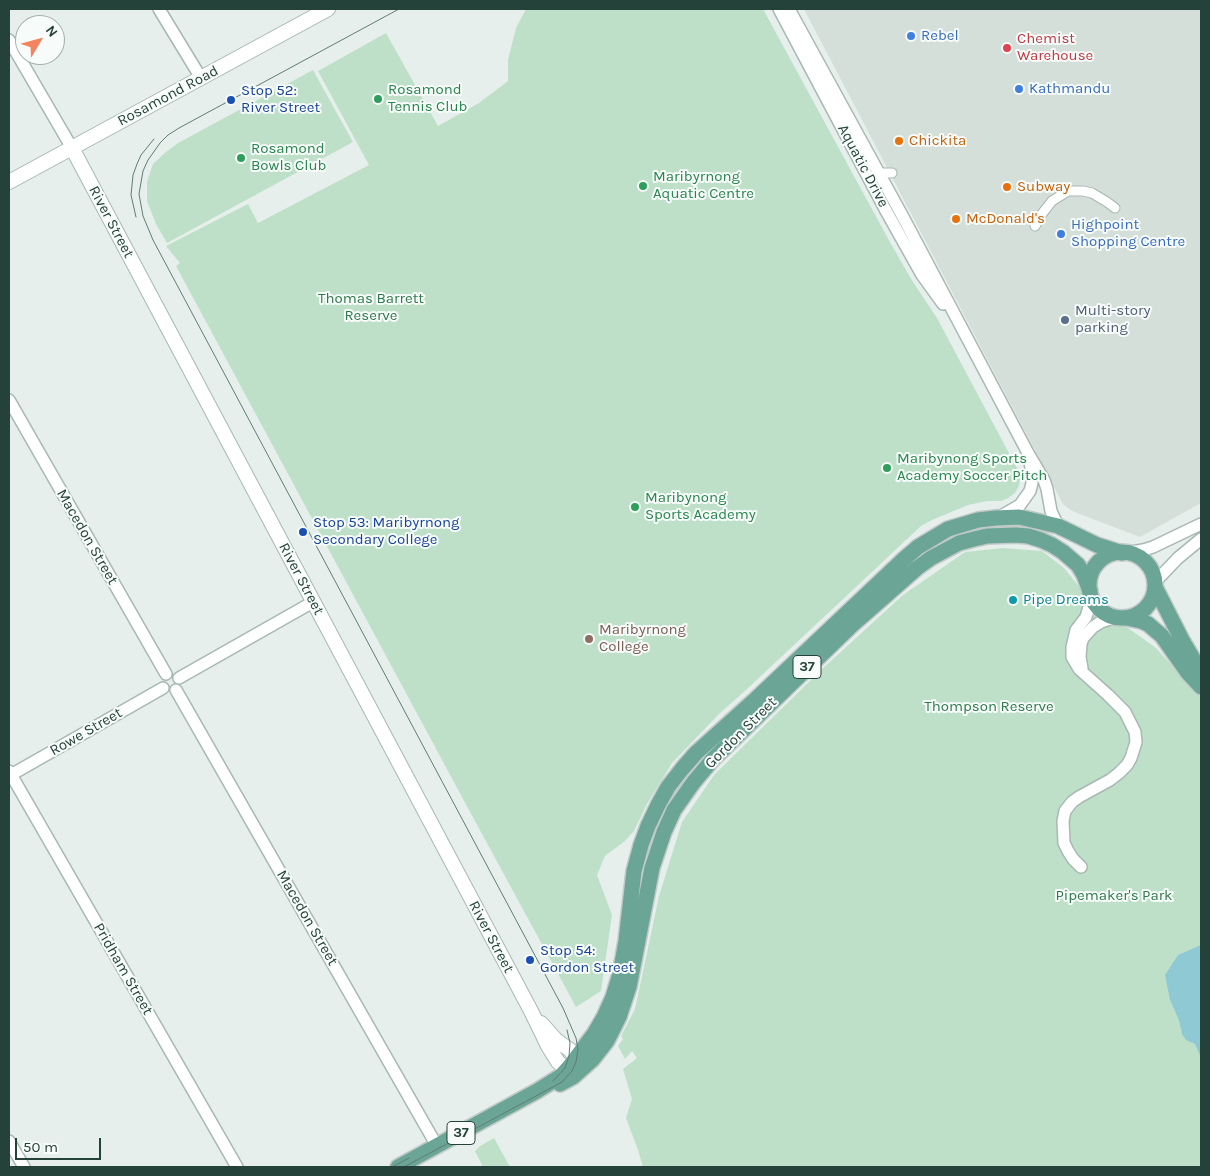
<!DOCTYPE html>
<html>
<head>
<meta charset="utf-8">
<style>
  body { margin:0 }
  #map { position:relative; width:1210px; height:1176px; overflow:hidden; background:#e6efeb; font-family:Karla,sans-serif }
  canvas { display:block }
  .frame { position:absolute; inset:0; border:10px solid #24423a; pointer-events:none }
  .north { position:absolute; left:15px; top:15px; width:50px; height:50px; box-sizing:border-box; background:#f7fbf9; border:1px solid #a3b1ad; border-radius:50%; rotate:53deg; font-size:14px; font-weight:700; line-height:20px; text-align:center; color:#24423a }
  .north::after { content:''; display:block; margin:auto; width:18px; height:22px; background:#f4845f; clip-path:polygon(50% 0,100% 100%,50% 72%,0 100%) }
  .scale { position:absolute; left:15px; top:1138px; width:86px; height:22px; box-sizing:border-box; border:2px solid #24423a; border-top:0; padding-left:6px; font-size:15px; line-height:18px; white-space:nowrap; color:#24423a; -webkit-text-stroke:4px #f7fbf9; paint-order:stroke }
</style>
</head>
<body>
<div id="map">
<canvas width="1210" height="1176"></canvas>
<div class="frame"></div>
<div class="north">N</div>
<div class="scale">50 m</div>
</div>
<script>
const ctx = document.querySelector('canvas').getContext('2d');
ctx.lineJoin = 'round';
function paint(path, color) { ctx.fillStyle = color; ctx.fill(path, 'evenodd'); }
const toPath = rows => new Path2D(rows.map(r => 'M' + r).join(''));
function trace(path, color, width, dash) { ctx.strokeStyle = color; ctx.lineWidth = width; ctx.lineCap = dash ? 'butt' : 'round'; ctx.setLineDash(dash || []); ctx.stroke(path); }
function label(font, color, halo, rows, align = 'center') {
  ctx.font = font + ' Karla,sans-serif'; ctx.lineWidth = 4; ctx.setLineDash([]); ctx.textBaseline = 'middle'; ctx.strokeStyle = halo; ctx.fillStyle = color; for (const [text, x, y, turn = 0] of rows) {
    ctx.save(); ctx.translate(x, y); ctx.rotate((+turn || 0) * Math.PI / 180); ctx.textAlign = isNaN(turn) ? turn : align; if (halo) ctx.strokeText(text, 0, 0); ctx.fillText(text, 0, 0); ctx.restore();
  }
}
const built = toPath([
  [804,9,1201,9,1201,503,1140,537,1077,513,1069,509,1063,504]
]);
const green = toPath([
  [526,9,763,9,891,244,913,282,937,318,1018,470,1020,479,1019,486,1015,493,1008,498,1001,501,987,501,968,505,932,520,921,526,746,690,719,714,672,763,647,804,634,831,625,841,605,856,597,875,612,915,601,991,576,1007,469,810,176,266,180,263,166,246,248,204,258,223,369,165,318,71,386,33,438,126,479,103,508,81,508,60,516,28],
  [313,70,353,142,167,243,156,224,147,201,147,182,153,164,166,152,178,143],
  [1003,548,1042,551,1064,568,1082,590,1098,617,1128,628,1156,648,1201,697,1201,1167,643,1167,638,1150,626,1118,632,1099,623,1069,637,1058,632,1051,625,1059,618,1046,623,1039,621,1036,635,1009,659,896,682,822,714,775,821,670,903,595,965,552],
  [494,1138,510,1167,483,1167,475,1151,480,1146]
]);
const water = toPath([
  [1201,945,1201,1058,1195,1044,1186,1040,1182,1034,1179,1020,1170,1000,1165,975,1178,955]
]);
const pedestrian = toPath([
  [878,173,892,173],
  [1035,226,1041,215,1052,201,1068,191,1083,191,1092,193,1107,202,1115,208]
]);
const minor = toPath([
  [159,9,201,78],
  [779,9,885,209,922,275,943,304],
  [789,9,903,217,1028,453,1044,480,1047,489,1051,511,1058,526],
  [9,40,72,148],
  [9,400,166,674],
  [1001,516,1020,505,1030,491,1032,483,1032,474,1030,462],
  [1127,553,1143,550,1153,547,1201,524],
  [1155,582,1178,558,1201,539],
  [1082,668,1080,657,1081,644,1083,638,1093,627,1101,622,1116,617],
  [179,678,313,602],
  [176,690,437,1146],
  [9,771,237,1167],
  [9,776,163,688],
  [1081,867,1073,859,1068,851,1064,843,1063,821,1065,811,1072,802,1079,797,1110,780,1119,773,1127,765,1131,758,1136,742,1135,732,1125,712,1108,695,1079,669,1072,657,1072,647,1076,630,1086,617,1092,597],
  [9,1141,24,1167]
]);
const tertiary = toPath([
  [72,148,531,1011,548,1046,558,1062,567,1069],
  [9,182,328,9],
  [541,1023,556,1040,570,1050,576,1058]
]);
const primary = toPath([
  '1089 585a33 33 0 1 1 66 0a33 33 0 1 1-66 0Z',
  [1155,587,1182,640,1201,672],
  [1126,618,1141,621,1148,624,1162,636,1188,673,1201,687],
  [560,1084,573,1077,593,1059,607,1041,619,1017,629,987,652,868,664,832,674,810,693,783,713,759,852,625,917,568,931,558,959,543,974,539,987,536,1016,535,1028,536,1041,540,1052,545,1063,552,1078,565,1084,575,1090,591],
  [398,1167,537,1091,561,1076,570,1066,594,1034,604,1017,613,997,620,974,626,941,634,871,641,845,648,826,658,805,668,787,682,769,696,753,757,698,904,559,918,547,948,529,978,520,996,518,1019,517,1058,526,1097,545,1122,553]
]);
const tram = toPath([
  [399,9,179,128,168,135,160,143,148,160,143,171,139,194,143,216,153,240,563,1008,576,1038,578,1049,576,1062,572,1071,562,1082,404,1167],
  [136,217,131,195,133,175,137,164,141,155,154,139],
  [553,1081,565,1068,569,1056,570,1043,567,1030],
  [392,1167,409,1158]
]);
const markers = [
  [911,36,5,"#3f7fe0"],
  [1007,48,5,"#e0444e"],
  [1019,89,5,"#3f7fe0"],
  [378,99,5,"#2e9e5b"],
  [231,100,5,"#1a4fb4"],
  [899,141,5,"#e8710a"],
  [241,158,5,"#2e9e5b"],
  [643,186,5,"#2e9e5b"],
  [1007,187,5,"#e8710a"],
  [956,219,5,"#e8710a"],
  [1061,234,5,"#3f7fe0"],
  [1065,320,5,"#5c6f8a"],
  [887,468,5,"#2e9e5b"],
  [635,507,5,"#2e9e5b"],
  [303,532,5,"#1a4fb4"],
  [1013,600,5,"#0f9aa8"],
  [589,639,5,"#8d6e63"],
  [530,960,5,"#1a4fb4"]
];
const shields = [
  [807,667,28],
  [461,1133,28]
];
const shieldNames = [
  ["37",807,667],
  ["37",461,1133]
];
const shopNames = [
  ["Rebel",921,36],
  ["Kathmandu",1029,89],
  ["Highpoint",1071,225],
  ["Shopping Centre",1071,242]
];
const healthNames = [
  ["Chemist",1017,39],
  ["Warehouse",1017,56]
];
const leisureNames = [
  ["Rosamond",388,90],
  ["Tennis Club",388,107],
  ["Rosamond",251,149],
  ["Bowls Club",251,166],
  ["Maribyrnong",653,177],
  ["Aquatic Centre",653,194],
  ["Maribynong Sports",897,459],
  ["Academy Soccer Pitch",897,476],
  ["Maribynong",645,498],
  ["Sports Academy",645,515]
];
const transitNames = [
  ["Stop 52:",241,91],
  ["River Street",241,108],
  ["Stop 53: Maribyrnong",313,523],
  ["Secondary College",313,540],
  ["Stop 54:",540,951],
  ["Gordon Street",540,968]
];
const streetNames = [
  ["Rosamond Road",168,96,-28],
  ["Aquatic Drive",863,166,62],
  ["River Street",111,222,62],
  ["Macedon Street",87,537,60],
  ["River Street",301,579,62],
  ["Rowe Street",86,732,-30],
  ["Gordon Street",741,733,-45],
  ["Macedon Street",307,918,60],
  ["River Street",491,937,62],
  ["Pridham Street",123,969,60]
];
const foodNames = [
  ["Chickita",909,141],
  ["Subway",1017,187],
  ["McDonald's",966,219]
];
const parkNames = [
  ["Thomas Barrett",371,299],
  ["Reserve",371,316],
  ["Thompson Reserve",989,707],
  ["Pipemaker's Park",1114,896]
];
const serviceNames = [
  ["Multi-story",1075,311],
  ["parking",1075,328]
];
const cultureNames = [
  ["Pipe Dreams",1023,600]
];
const educationNames = [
  ["Maribyrnong",599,630],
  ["College",599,647]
];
paint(built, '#d4dfda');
paint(green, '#bfe0c8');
paint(water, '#8ec9d4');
trace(pedestrian, '#a8b8b2', 11);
trace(minor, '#a8b8b2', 14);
trace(tertiary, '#a8b8b2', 16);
trace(primary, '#c2cac8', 18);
trace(pedestrian, '#fff', 9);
trace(minor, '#fff', 11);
trace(tertiary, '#fff', 14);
trace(primary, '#6aa596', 15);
trace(tram, '#5f7d75', 1);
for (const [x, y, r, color] of markers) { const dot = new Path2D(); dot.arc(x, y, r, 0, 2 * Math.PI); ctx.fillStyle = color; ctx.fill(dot); trace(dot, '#f7fbf9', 2); }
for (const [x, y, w] of shields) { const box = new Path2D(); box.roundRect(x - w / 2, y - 11.5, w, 23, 4); ctx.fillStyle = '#f7fbf9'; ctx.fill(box); trace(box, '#24423a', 1); }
label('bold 14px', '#24423a', null, shieldNames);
label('15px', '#366cbe', '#f7fbf9', shopNames, 'left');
label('15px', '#be3a42', '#f7fbf9', healthNames, 'left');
label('15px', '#27864d', '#f7fbf9', leisureNames, 'left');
label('15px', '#164399', '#f7fbf9', transitNames, 'left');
label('15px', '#24423a', '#f7fbf9', streetNames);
label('15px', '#c56008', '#f7fbf9', foodNames, 'left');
label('15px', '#2d7a4b', '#f7fbf9', parkNames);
label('15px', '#4e5e75', '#f7fbf9', serviceNames, 'left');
label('15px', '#0d838f', '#f7fbf9', cultureNames, 'left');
label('15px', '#785e54', '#f7fbf9', educationNames, 'left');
</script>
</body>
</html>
